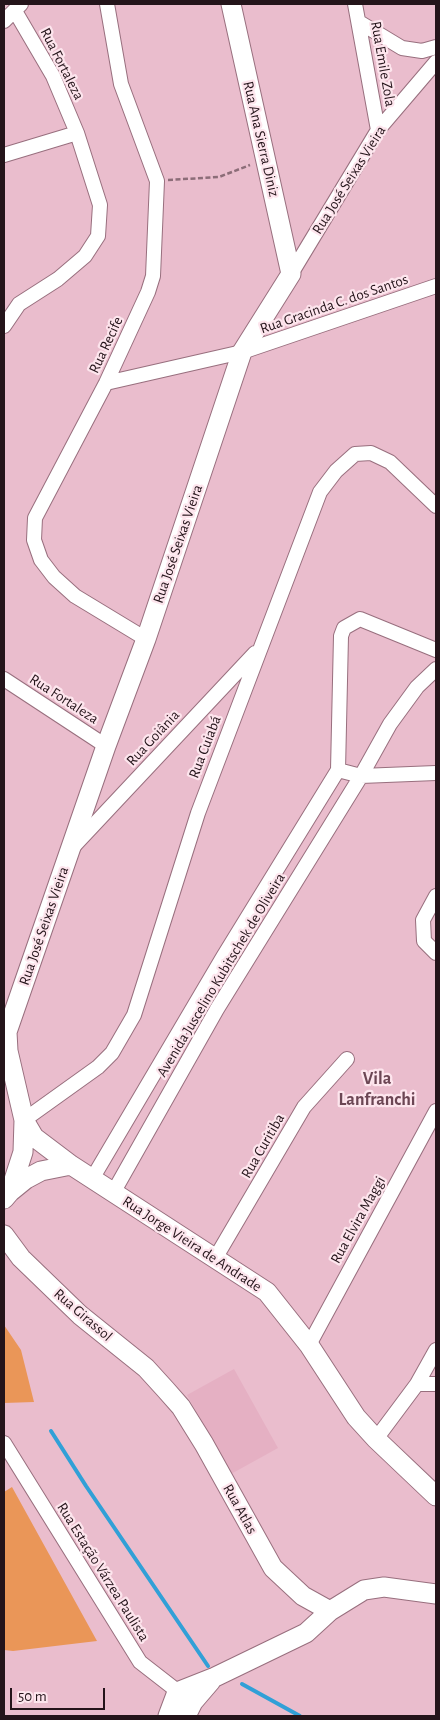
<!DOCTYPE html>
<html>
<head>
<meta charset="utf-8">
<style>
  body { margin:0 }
  #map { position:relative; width:440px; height:1720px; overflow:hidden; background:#eabdcd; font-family:"Alegreya Sans",sans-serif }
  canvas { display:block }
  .frame { position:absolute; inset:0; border:5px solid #24141a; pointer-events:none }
  .scale { position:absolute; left:10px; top:1688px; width:95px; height:22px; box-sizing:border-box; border:2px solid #24141a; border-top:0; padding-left:6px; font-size:15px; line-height:18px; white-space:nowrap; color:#24141a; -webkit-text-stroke:4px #fde5ed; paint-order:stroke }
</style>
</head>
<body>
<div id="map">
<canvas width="440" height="1720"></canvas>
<div class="frame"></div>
<div class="scale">50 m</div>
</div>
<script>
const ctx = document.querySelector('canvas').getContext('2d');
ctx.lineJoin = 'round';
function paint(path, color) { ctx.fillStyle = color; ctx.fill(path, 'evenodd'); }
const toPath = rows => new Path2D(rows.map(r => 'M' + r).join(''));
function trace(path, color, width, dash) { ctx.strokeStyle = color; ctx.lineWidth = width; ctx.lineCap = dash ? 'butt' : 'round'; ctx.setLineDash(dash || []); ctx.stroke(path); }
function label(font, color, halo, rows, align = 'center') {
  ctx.font = font + ' "Alegreya Sans",sans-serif'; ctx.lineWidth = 4.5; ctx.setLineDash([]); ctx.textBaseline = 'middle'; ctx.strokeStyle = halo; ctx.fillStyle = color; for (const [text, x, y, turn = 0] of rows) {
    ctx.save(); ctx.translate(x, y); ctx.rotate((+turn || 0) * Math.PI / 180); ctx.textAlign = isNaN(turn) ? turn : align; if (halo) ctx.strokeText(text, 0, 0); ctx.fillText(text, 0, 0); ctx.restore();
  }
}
const built = toPath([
  [234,1369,278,1448,231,1474,187,1395]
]);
const green = toPath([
  [4,1325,21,1350,34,1402,4,1403],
  [12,1487,97,1641,13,1651,4,1650,4,1492]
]);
const stream = toPath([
  [51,1431,86,1486,208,1666],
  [242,1684,300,1716]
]);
const path = toPath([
  [168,180,219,177,250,165]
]);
const street = toPath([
  [107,4,121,84,157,181,153,276,148,292,106,383,35,518,34,540,41,560,54,577,75,596,146,639],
  [355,4,378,130],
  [4,21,21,4],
  [359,22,402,48,422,51,436,47],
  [4,155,77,133],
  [291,274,378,130,436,62],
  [4,326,19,304,58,279,85,256,98,236,100,205,77,133,53,76,15,11],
  [106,383,242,352,436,286],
  [4,679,106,746],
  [338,770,361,776,436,773],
  [73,847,255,653],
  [436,896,423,920,424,941,436,953],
  [24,1120,98,1067,112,1053,134,1015,198,813,320,492,336,471,355,454,371,453,390,462,436,506],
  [92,1179,223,957,338,770,341,636,344,628,360,619,436,650],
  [113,1193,217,1009,361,776,390,724,417,687,436,669],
  [216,1257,304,1107,347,1059],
  [309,1345,436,1111],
  [417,1384,436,1384],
  [376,1439,417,1384,436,1350],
  [4,1443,140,1662,185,1697]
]);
const secondary = toPath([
  [231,4,291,274,242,352,146,639,106,746,7,1032,8,1051,24,1120,34,1137,71,1165,267,1292,309,1345,356,1417,376,1439,436,1496],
  [10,1192,26,1179,41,1171,71,1165],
  [4,1199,10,1192,23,1152,24,1120],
  [4,1235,21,1258,80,1315,146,1368,166,1390,181,1407,204,1444,273,1568,303,1596,330,1611],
  [168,1716,177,1692,215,1677,306,1633,330,1611,364,1590,384,1587,436,1594],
  [186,1716,193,1702,211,1681]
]);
const streetNames = [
  ["Rua Fortaleza",62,64,63],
  ["Rua Emile Zola",383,64,80],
  ["Rua Ana Sierra Diniz",261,139,77],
  ["Rua José Seixas Vieira",349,180,-58],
  ["Rua Gracinda C. dos Santos",334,304,-19],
  ["Rua Recife",106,345,-65],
  ["Rua José Seixas Vieira",178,544,-71],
  ["Rua Fortaleza",64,699,33],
  ["Rua Goiânia",153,738,-47],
  ["Rua Cuiabá",205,747,-69],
  ["Rua José Seixas Vieira",44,926,-71],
  ["Avenida Juscelino Kubitschek de Oliveira",221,975,-59],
  ["Rua Curitiba",263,1146,-60],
  ["Rua Elvira Maggi",358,1220,-61],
  ["Rua Jorge Vieira de Andrade",192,1244,33],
  ["Rua Girassol",83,1315,41],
  ["Rua Atlas",240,1509,61],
  ["Rua Estação Várzea Paulista",103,1572,58]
];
const quarterNames = [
  ["Vila",377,1079],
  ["Lanfranchi",377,1100]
];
paint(built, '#e5b0c3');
paint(green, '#ea9658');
trace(stream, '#31a0d7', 4);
trace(street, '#986f7e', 16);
trace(secondary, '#986f7e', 21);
trace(path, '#8c6d78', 2.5, [5, 2.5]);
trace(street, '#fff', 14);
trace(secondary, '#fff', 19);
label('15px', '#24141a', '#fde5ed', streetNames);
label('bold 18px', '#6c4654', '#fde5ed', quarterNames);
</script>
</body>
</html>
